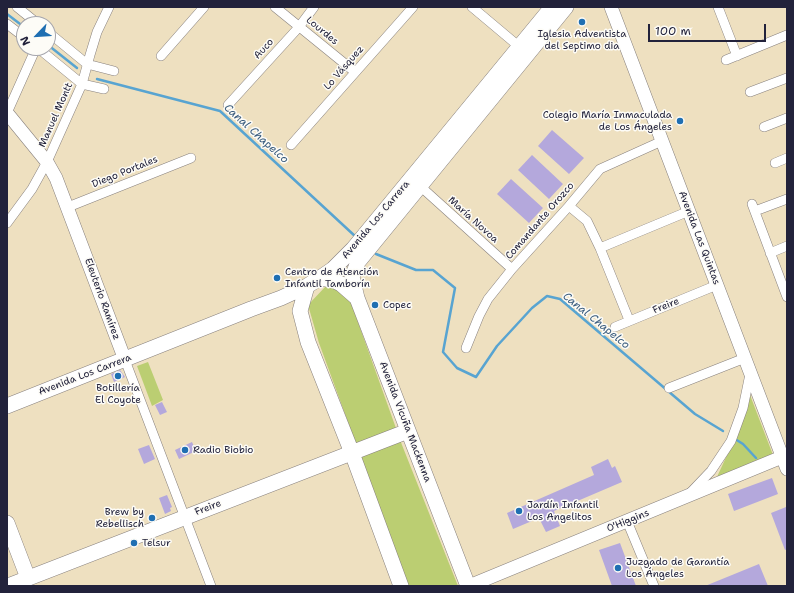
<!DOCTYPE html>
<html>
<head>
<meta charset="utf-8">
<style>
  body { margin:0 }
  #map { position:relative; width:794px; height:593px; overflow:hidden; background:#eee0c0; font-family:"Shantell Sans",sans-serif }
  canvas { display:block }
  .frame { position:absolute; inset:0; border:8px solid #22223b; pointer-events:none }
  .north { position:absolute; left:16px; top:16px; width:40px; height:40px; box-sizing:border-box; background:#fdfcf7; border:1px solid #a5a5ac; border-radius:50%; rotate:245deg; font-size:11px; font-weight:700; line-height:16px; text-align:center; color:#22223b }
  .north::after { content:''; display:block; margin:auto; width:14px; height:18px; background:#1f6fb2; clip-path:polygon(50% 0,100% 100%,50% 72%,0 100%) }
  .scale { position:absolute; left:648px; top:24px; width:118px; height:18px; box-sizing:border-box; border:2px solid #22223b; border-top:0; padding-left:5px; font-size:12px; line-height:14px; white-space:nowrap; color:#22223b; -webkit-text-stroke:3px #fdfcf7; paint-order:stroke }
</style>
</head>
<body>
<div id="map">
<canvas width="794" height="593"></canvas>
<div class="frame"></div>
<div class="north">N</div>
<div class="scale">100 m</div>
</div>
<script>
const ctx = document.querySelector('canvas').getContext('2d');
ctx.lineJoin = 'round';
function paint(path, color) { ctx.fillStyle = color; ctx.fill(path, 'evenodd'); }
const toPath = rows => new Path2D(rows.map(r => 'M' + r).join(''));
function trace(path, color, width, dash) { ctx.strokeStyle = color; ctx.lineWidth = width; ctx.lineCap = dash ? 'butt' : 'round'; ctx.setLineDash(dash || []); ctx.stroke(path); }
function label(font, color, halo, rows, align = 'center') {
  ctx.font = font + ' "Shantell Sans",sans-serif'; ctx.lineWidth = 3; ctx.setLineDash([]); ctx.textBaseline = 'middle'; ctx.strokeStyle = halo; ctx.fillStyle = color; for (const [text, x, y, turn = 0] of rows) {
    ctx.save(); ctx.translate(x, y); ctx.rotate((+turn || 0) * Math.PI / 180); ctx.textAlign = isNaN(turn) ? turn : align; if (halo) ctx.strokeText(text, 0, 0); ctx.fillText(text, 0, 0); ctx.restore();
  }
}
const green = toPath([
  [326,286,340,287,349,297,402,445,458,586,408,586,319,343,308,305],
  [148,362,163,400,152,406,137,366],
  [750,395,773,455,716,479,741,425]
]);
const stream = toPath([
  [7,14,24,27],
  [48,45,77,68],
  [97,79,220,111,356,237],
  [376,254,416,270,433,270,455,288,443,352,457,368,476,377,497,346,532,308,547,296,560,299,695,414,723,431],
  [735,439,743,444,756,458]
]);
const building = toPath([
  [552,130,584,158,569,174,538,146],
  [532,155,563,184,549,199,518,170],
  [511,179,543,208,529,223,497,194],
  [120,370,125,377,114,382,111,374],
  [162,402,167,412,160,415,155,405],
  [192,442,196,451,179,459,175,450],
  [149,445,155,459,144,464,138,449],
  [608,459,612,468,615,466,622,482,554,511,560,526,546,532,539,518,513,529,507,513,594,475,591,467],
  [772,478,778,494,734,511,728,494],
  [167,495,172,507,170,508,171,511,165,514,159,498],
  [786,507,787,549,785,550,771,513],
  [620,543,636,586,612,586,599,550],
  [759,564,768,586,705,586]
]);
const street = toPath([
  [17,7,38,24],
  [275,7,355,72],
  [472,7,522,49],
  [718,7,737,56],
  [7,24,24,37],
  [48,32,87,64,114,71],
  [38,48,82,84,104,89],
  [161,56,204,7],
  [726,60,787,35],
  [750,92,787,78],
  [228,105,299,27,314,7],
  [7,113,36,48],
  [764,127,787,118],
  [291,145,413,7],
  [775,163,787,158],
  [420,186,512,269],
  [752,204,787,297],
  [569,206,587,221,600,248,629,320],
  [68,207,191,158],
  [755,211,787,199],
  [7,223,32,189,47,162,82,84,90,55,97,32,109,7],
  [600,248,689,211],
  [770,253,787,246],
  [615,327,717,285],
  [466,348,479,316,488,299,512,269,569,206,600,169,662,141],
  [125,360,211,586],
  [669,388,745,358],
  [691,492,711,471,731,441,743,408,750,374],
  [627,521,654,586]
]);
const secondary = toPath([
  [611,7,787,469],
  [7,113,47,162,56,178,125,360],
  [469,586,782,457]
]);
const primary = toPath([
  [320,278,335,281,341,284,357,298,468,586],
  [307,286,300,311,308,342,352,453,401,586],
  [357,298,352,277,358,262,566,7],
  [7,406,251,309,281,298,307,286,320,278,333,269,353,249,552,7],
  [7,523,28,578],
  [8,586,408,431]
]);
const markers = [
  [582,22,4,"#1f6fb2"],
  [680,121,4,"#1f6fb2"],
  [277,278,4,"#1f6fb2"],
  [375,305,4,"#1f6fb2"],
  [118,376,4,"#1f6fb2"],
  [185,450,4,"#1f6fb2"],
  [519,511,4,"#1f6fb2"],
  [152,518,4,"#1f6fb2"],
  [134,543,4,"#1f6fb2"],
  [618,568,4,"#1f6fb2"]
];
const streetNames = [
  ["Lourdes",322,31,39],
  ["Auco",264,49,-48],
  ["Lo Vásquez",344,68,-49],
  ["Manuel Montt",56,115,-66],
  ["Diego Portales",125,172,-22],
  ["Avenida Los Carrera",376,220,-50],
  ["María Novoa",473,220,42],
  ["Comandante Orozco",540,221,-49],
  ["Avenida Las Quintas",699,238,69],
  ["Eleuterio Ramírez",102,299,70],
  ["Freire",666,306,-22],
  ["Avenida Los Carrera",85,375,-21],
  ["Avenida Vicuña Mackenna",405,422,69],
  ["Freire",208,508,-21],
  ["O'Higgins",628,521,-22]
];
const poiNames = [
  ["Iglesia Adventista",582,34,"center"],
  ["del Septimo dia",582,46,"center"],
  ["Colegio María Inmaculada",672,115,"right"],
  ["de Los Ángeles",672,127,"right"],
  ["Centro de Atención",285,272],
  ["Infantil Tamborín",285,284],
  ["Copec",383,305],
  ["Botillería",118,388,"center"],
  ["El Coyote",118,400,"center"],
  ["Radio Biobio",193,450],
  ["Jardín Infantil",527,505],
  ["Los Angelitos",527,517],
  ["Brew by",144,512,"right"],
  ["Rebellisch",144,524,"right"],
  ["Telsur",142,543],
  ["Juzgado de Garantía",626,562],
  ["Los Ángeles",626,574]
];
const waterNames = [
  ["Canal Chapelco",256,134,42],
  ["Canal Chapelco",596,321,39]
];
paint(green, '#bbce72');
trace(stream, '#58a4d1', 2.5);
paint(building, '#b4a8dc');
trace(street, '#88817e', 10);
trace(secondary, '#88817e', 14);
trace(primary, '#88817e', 16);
trace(street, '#fff', 9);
trace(secondary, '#fff', 13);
trace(primary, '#fff', 15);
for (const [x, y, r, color] of markers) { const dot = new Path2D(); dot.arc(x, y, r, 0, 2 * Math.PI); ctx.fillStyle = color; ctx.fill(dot); trace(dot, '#fdfcf7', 1.5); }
label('10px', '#22223b', '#fdfcf7', streetNames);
label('10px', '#22223b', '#fdfcf7', poiNames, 'left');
label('italic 11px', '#3a5c7e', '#fdfcf7', waterNames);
</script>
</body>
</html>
